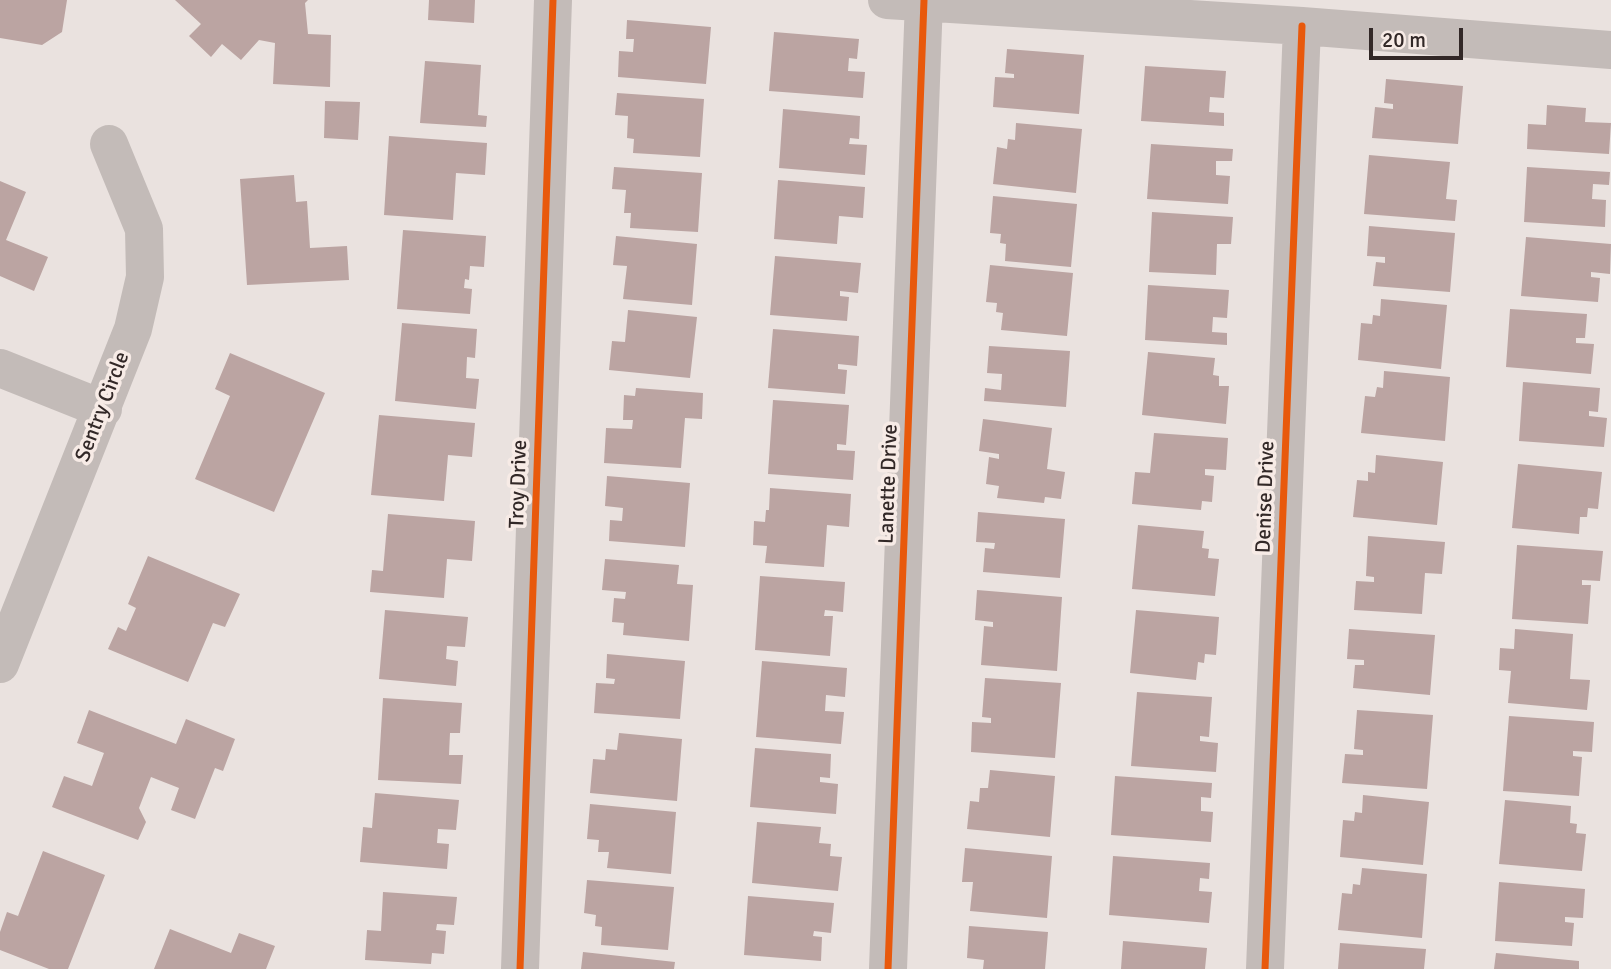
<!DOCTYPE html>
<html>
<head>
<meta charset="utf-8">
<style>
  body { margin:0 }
  #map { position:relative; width:1611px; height:969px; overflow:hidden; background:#eae2df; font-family:Signika,sans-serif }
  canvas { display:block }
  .scale { position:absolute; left:1369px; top:28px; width:94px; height:32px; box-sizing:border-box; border:4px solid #322827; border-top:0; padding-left:9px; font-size:21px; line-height:24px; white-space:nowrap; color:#322827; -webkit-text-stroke:5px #f7ebe6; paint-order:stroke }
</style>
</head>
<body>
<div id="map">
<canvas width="1611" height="969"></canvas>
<div class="scale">20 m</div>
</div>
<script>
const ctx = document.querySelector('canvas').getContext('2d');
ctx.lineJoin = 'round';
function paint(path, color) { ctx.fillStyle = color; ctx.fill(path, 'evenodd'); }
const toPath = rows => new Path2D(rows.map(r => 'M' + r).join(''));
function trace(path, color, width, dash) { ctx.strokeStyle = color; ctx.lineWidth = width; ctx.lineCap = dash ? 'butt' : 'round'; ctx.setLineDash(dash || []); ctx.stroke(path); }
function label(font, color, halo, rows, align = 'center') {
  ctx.font = font + ' Signika,sans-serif'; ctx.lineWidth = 7; ctx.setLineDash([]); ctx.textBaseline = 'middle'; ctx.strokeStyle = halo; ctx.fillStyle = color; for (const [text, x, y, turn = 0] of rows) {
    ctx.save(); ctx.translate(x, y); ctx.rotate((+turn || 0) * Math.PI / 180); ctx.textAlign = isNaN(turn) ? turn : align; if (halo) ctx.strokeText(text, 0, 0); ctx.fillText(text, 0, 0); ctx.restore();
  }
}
const building = toPath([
  [0,0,67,0,62,32,42,45,0,38],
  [175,0,308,0,305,3,308,34,331,35,330,87,273,84,275,43,259,40,241,60,222,44,211,57,189,36,201,24],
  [429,0,475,0,474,23,428,20],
  [627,20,711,27,706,84,618,77,619,51,633,52,634,39,626,39],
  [774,32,859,39,857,59,849,58,848,71,865,72,863,98,769,91],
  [1007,49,1084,55,1079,114,993,107,995,77,1014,78,1014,74,1005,73],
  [425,61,481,65,478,115,487,116,486,127,420,123],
  [1145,66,1226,71,1224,98,1210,97,1209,112,1224,113,1224,126,1141,121],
  [1386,79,1463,86,1458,144,1372,138,1375,107,1393,109,1393,104,1384,103],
  [617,93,704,99,700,157,633,153,634,139,627,138,628,116,615,115],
  [325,101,360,102,358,140,324,138],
  [1547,105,1586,108,1585,122,1611,123,1609,154,1527,149,1528,124,1546,125],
  [783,109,860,116,859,139,850,138,849,144,867,145,865,175,779,168],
  [1016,123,1082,129,1076,193,993,184,997,147,1007,149,1008,139,1015,140],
  [389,136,487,143,485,175,456,173,453,220,384,215],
  [1151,144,1233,149,1232,161,1216,161,1216,175,1230,176,1228,204,1147,199],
  [1369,155,1450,162,1446,199,1457,200,1455,221,1364,214],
  [614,167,702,173,698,232,630,228,631,213,624,213,626,190,612,189],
  [1527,167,1610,172,1609,185,1593,184,1592,199,1606,200,1605,227,1524,222],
  [294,175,296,202,307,201,310,248,347,246,349,280,247,285,240,179],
  [778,180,865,187,863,218,839,216,837,244,774,239],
  [0,181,26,192,6,240,48,257,34,291,0,276],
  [993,196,1077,204,1071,267,1005,261,1006,244,1000,243,1001,234,990,233],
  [1152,212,1233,217,1231,244,1217,244,1216,275,1149,272],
  [1369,226,1455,233,1450,292,1373,286,1376,262,1385,263,1385,257,1367,256],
  [403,230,486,236,484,267,470,266,469,280,465,279,464,288,472,289,470,314,397,309],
  [616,236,697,244,692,305,623,299,627,266,613,265],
  [1526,237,1611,244,1610,274,1591,272,1591,277,1600,278,1598,302,1521,296],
  [775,256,861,263,858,293,840,291,840,296,849,297,847,321,770,315],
  [990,265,1073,273,1067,336,1001,330,1003,313,996,312,997,303,986,302],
  [1148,285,1229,290,1227,318,1213,317,1212,332,1227,333,1227,345,1145,340],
  [1381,299,1447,305,1441,369,1358,360,1361,323,1372,324,1373,315,1380,316],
  [1510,309,1587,314,1585,338,1576,338,1576,343,1594,344,1591,374,1506,367],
  [628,310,697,317,690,378,609,370,612,341,625,342],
  [402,323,477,329,475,358,467,357,466,378,479,379,476,409,395,401],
  [773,329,859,336,857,366,838,364,838,369,847,370,845,394,768,388],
  [989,346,1070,351,1066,407,984,401,985,388,1001,390,1002,374,987,373],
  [1148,352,1215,358,1213,375,1219,376,1219,386,1229,386,1226,424,1142,415],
  [230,353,325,393,274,512,195,479,230,396,215,389],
  [1384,371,1450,377,1445,441,1361,433,1365,396,1375,397,1377,387,1383,388],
  [1523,382,1600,388,1598,412,1589,411,1589,416,1607,418,1604,447,1519,441],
  [636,388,703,393,702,419,685,418,681,468,604,463,606,428,632,429,633,420,623,420,624,395,635,396],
  [773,400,849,405,846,445,837,444,837,450,855,451,853,480,768,474],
  [379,415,475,423,472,457,448,455,444,501,371,495],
  [983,419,1052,428,1047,469,1065,472,1061,499,1045,497,1044,503,997,498,999,486,986,484,989,457,999,459,999,454,979,451],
  [1154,433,1228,438,1226,470,1205,469,1205,475,1214,476,1212,502,1202,501,1201,510,1132,504,1135,472,1150,473],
  [1376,455,1443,462,1437,525,1353,517,1357,480,1368,481,1368,472,1375,473],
  [1518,464,1602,472,1598,509,1588,508,1587,517,1580,517,1579,534,1512,528],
  [607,476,690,483,685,547,609,541,610,520,622,521,623,508,605,506],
  [770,488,851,494,849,527,827,525,824,567,765,563,767,546,753,545,754,521,765,522,766,510,769,510],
  [978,512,1065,519,1060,578,983,572,985,548,994,549,995,543,976,542],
  [388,514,475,521,472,561,447,559,444,598,370,592,372,570,383,571],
  [1138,525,1204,531,1202,548,1209,549,1208,558,1219,559,1215,596,1132,589],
  [1368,536,1445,542,1442,574,1425,573,1422,614,1354,610,1356,581,1374,582,1374,577,1366,576],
  [1517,545,1603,551,1600,581,1582,580,1582,585,1591,585,1588,624,1512,619],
  [148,556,240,594,225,627,213,623,188,682,108,649,118,627,126,631,136,608,128,604],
  [605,559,679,565,677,584,693,585,689,641,623,635,624,623,612,622,614,598,625,599,626,592,602,590],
  [760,576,845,582,843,612,825,610,824,616,833,616,830,656,755,650],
  [977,590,1062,597,1057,671,981,665,984,626,993,627,993,622,975,620],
  [385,610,468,617,465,647,447,646,446,659,458,661,456,686,379,679],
  [1136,610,1219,617,1216,655,1205,654,1204,663,1198,662,1196,680,1130,673],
  [1349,629,1435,635,1430,695,1353,688,1355,665,1364,665,1364,660,1347,659],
  [1515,629,1573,634,1570,679,1590,680,1587,710,1508,703,1511,671,1499,670,1500,648,1514,649],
  [607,654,685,661,680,719,594,713,596,683,614,684,615,679,606,678],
  [762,661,847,668,845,697,826,695,825,711,844,712,841,744,756,737],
  [985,678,1061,683,1055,758,971,752,972,722,991,723,991,718,982,717],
  [1137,692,1212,697,1209,737,1200,736,1200,741,1218,743,1216,772,1131,766],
  [383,698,462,703,460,733,450,733,449,755,463,755,461,784,378,780],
  [89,710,176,744,186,719,235,739,223,771,215,768,195,819,171,810,179,788,151,777,139,808,146,822,138,840,52,807,64,776,92,786,104,753,77,743],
  [1357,710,1433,715,1427,789,1342,783,1345,754,1363,755,1363,750,1354,749],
  [1509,716,1594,722,1592,752,1573,751,1573,756,1582,757,1579,796,1503,791],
  [619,733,682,739,677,801,590,793,593,759,605,760,606,749,617,750],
  [755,748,831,754,830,778,820,777,820,782,838,784,836,814,750,807],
  [990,770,1055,776,1050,837,967,829,970,801,979,802,980,788,988,788],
  [1115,776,1212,783,1211,798,1201,797,1201,811,1213,812,1211,842,1111,835],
  [375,793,459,800,456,830,438,829,437,843,449,844,447,869,360,862,363,827,372,828],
  [1363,795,1429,802,1423,865,1340,857,1343,820,1354,821,1355,812,1362,813],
  [1505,800,1571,806,1570,823,1577,824,1576,833,1586,834,1582,871,1499,864],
  [590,804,676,812,671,874,607,868,609,852,598,852,599,840,587,839],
  [757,822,821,827,819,843,831,844,830,856,842,857,838,891,752,883],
  [965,848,1052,856,1047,918,970,911,973,882,962,882],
  [43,851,105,875,68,969,49,969,0,950,0,932,7,912,18,916],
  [1113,856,1210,863,1209,879,1200,878,1199,891,1212,892,1209,923,1109,915],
  [1362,868,1427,874,1422,938,1338,930,1342,893,1352,894,1353,884,1360,885],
  [587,880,674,887,668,950,601,945,602,927,595,926,596,915,584,913],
  [1499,882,1585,889,1583,918,1565,917,1565,922,1574,923,1572,946,1495,941],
  [383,892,457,897,454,925,437,924,436,930,446,931,444,954,432,953,431,964,365,960,367,930,381,931],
  [748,896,834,903,831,933,814,931,813,936,822,937,821,961,744,955],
  [969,926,1048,932,1045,969,983,969,984,960,967,958],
  [170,929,231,953,239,933,275,946,266,969,154,969],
  [1123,941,1207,948,1205,969,1121,969],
  [1340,943,1426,949,1424,969,1338,969],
  [583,952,675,962,674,969,581,969],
  [1496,953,1579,961,1579,969,1494,969]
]);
const minor = toPath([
  [887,0,1302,26,1611,50],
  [0,368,103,409],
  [0,664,133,329,145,277,144,229,109,144],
  [520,969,553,0],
  [888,969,924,0],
  [1265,969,1302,26]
]);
const cycleway = toPath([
  [520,969,553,0],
  [888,969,924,0],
  [1265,969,1302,26]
]);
const streetNames = [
  ["Sentry Circle",103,407,-69],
  ["Troy Drive",519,484,-88],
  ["Lanette Drive",889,484,-88],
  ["Denise Drive",1266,497,-88]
];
paint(building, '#bba4a2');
trace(minor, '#c3bbb8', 38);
trace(cycleway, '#e8590c', 7);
label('21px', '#322827', '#f7ebe6', streetNames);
</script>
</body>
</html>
